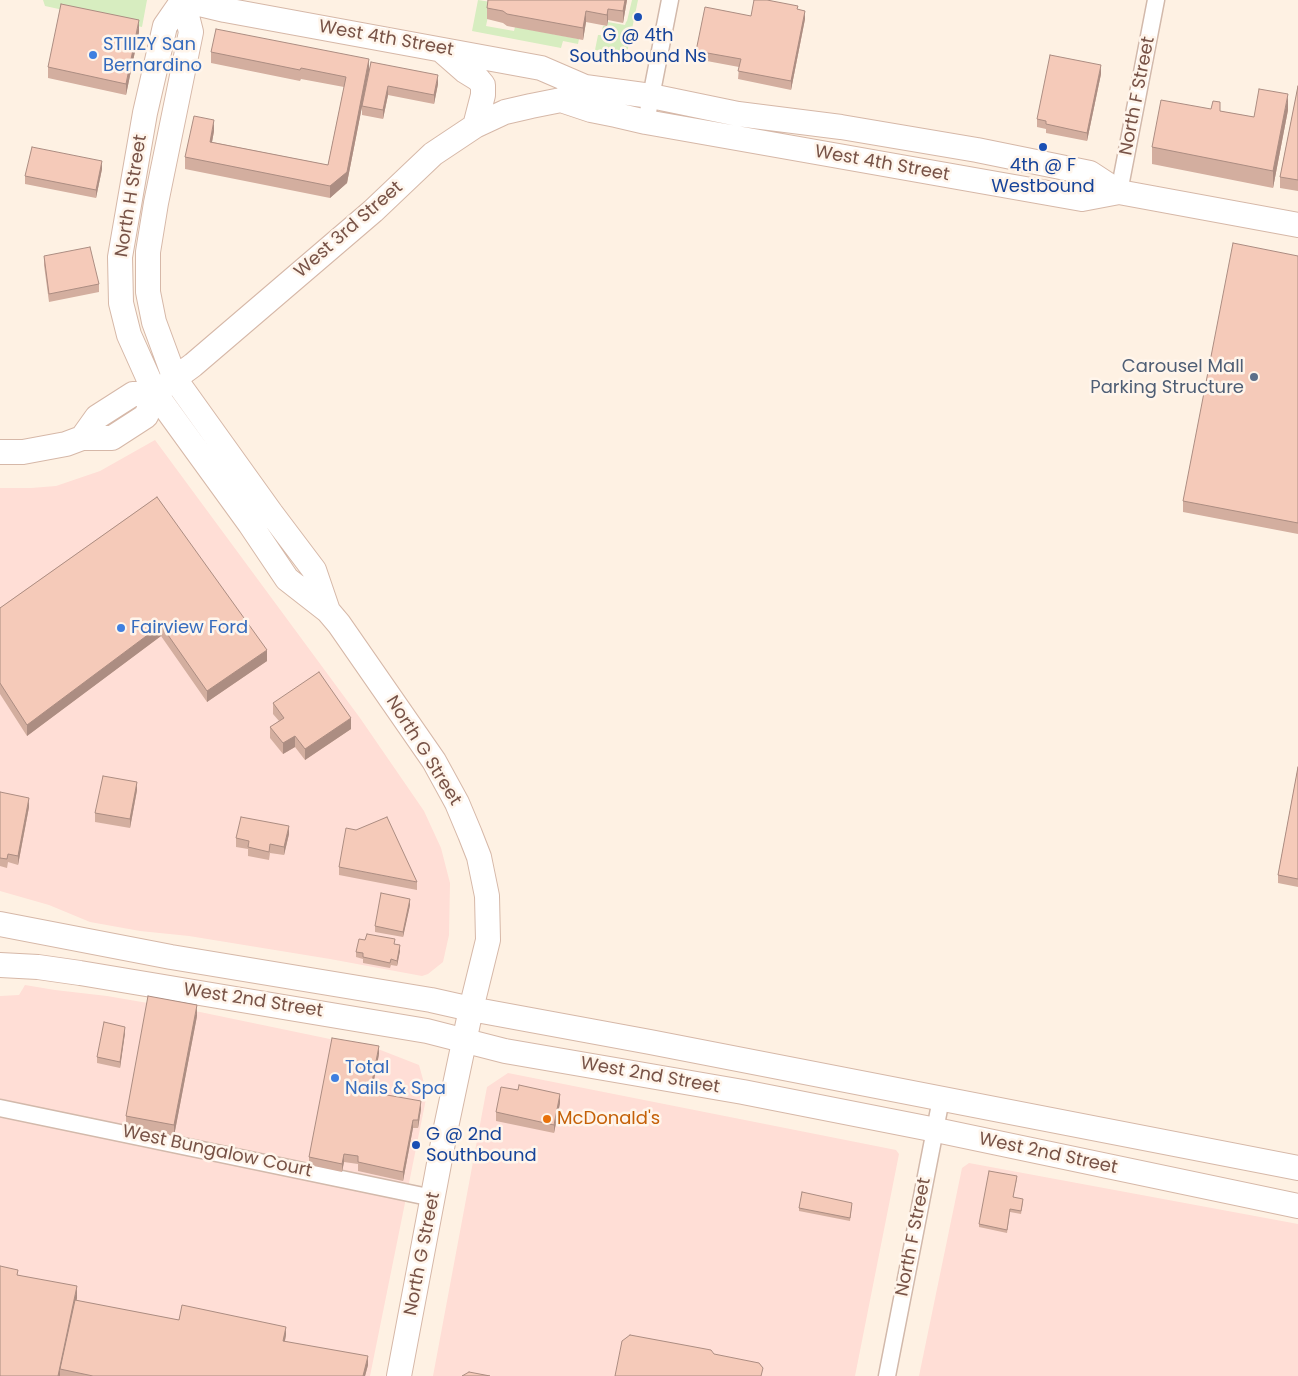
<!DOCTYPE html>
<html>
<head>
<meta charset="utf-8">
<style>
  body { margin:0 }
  canvas { display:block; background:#fef1e3 }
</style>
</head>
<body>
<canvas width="1298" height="1376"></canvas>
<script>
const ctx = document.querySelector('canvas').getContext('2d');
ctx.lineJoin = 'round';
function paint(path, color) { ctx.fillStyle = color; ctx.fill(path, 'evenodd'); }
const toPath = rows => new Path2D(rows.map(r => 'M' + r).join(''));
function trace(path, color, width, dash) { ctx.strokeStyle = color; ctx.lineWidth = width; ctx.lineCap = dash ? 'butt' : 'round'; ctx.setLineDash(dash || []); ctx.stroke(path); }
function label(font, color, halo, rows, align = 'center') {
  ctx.font = font + ' Poppins,sans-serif'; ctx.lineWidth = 5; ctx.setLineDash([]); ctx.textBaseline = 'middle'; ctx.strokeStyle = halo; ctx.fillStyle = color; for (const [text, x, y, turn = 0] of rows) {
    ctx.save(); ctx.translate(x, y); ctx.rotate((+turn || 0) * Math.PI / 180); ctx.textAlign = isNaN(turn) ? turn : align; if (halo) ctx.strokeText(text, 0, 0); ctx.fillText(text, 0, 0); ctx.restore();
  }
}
const commercial = toPath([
  [155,440,360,718,424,811,441,848,450,883,449,935,443,962,428,974,422,976,330,959,189,936,140,931,90,922,49,905,0,891,0,488,31,488,56,486,100,471],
  [25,985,55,990,107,996,200,1012,378,1049,419,1065,427,1094,370,1376,0,1376,0,996,19,995],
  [508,1073,896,1150,899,1154,855,1376,433,1376,487,1087],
  [969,1163,1298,1224,1298,1376,919,1376,962,1168]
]);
const green = toPath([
  [43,0,147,0,142,27,45,6],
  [478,0,491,2,486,26,514,31,515,27,579,39,578,44,563,41,561,48,472,31],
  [632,0,638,0,627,53,624,56,595,50,598,35,601,35,603,26,607,26,608,22,625,25,626,22,627,21]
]);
const street = toPath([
  [646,122,670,0],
  [1119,192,1156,0],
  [0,1108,433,1198],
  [887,1376,941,1099]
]);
const secondary = toPath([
  [183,0,165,26,145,113,120,257,121,303,129,335,155,393,250,524,287,579,328,611,339,624,434,761,457,803,470,834,479,857,487,896,488,940,471,1009,445,1132,399,1376],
  [183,0,191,32,156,203,148,252,148,292,154,322,175,379,271,513,314,570,328,611],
  [183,0,225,10,541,68,585,87],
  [441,50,465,71,478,79,483,85,483,95,475,126],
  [561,100,591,110,616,115,646,122,1082,199,1119,192,1298,225],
  [82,438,97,417,133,394,155,393,193,365,373,211,433,154,475,126,505,112,531,106,561,100,585,87,651,96,738,114,841,127,977,150,1090,173,1119,192],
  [0,452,23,452,66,444,82,438,112,438,146,416,155,393],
  [0,924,171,957,431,1000,471,1009,650,1042,1298,1168],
  [0,965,38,967,80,973,427,1031,505,1051,743,1092,936,1130,1298,1206]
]);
const wall = toPath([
  [627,0,623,23,608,20,607,26,586,22,583,40,507,26,503,23,487,19,487,8],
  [798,9,805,19,791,90,738,79,739,67,696,59,696,51,751,16],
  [139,32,126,95,48,78,48,67],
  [211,52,369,71,347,183,330,198,185,169,185,157,214,131,212,142,328,165,344,87,301,79,300,81,211,63],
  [371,62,438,84,434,104,388,95,383,119,362,115,362,106],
  [1101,74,1087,141,1046,133,1046,129,1037,127,1037,119],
  [1298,86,1298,191,1280,188,1280,177],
  [1288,110,1273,188,1152,164,1152,147,1220,111,1254,117],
  [102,169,96,198,25,184,25,176],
  [44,256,99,284,99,292,49,302,44,265],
  [1298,256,1298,534,1183,512,1183,501],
  [157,497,267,661,207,702,161,636,27,736,0,694,0,608],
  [273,703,351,729,305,760,295,747,283,754,270,738,270,727,279,721,273,714],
  [1298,767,1298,887,1278,883,1278,875],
  [137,790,130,828,95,822,95,813],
  [0,792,29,807,18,865,8,862,7,868,0,866],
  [289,834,284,855,270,853,269,860,248,856,248,849,236,847,236,838],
  [339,867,417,882,417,890,339,875],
  [410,905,403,937,375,932,375,926],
  [395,944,400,951,397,966,391,965,390,968,363,963,363,959,356,957,356,952],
  [197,1016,174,1136,126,1127,126,1116],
  [125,1033,120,1068,97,1063,97,1057],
  [379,1054,372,1092,421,1109,418,1128,413,1128,403,1181,358,1171,358,1164,344,1162,342,1172,309,1165,309,1157],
  [518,1090,560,1103,554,1133,496,1121,496,1112],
  [1017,1179,1013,1197,1023,1202,1021,1214,1010,1212,1007,1233,979,1227,979,1224],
  [852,1205,850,1221,799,1211,799,1208],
  [18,1275,77,1298,76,1301,179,1320,286,1335,285,1341,368,1365,365,1376,0,1376]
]);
const shadedWall = toPath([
  [625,0,627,0,623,23,623,11],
  [608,9,608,20,607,26,607,15],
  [586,11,586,22,583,40,583,28],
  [805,11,805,19,791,90,791,81],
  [139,20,139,32,126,95,126,84],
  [369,59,369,71,347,183,330,198,330,186],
  [1101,65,1101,74,1087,141,1087,133],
  [438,75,438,84,434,104,434,95],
  [388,86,388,95,383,119,383,110],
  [1288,94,1288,110,1273,188,1273,171],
  [214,120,214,131,210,153,210,142],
  [102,161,102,169,96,198,96,190],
  [161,625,161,636,27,736,27,725],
  [267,650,267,661,207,702,207,691],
  [351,718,351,729,305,760,305,749],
  [295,736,295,747,283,754,283,743],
  [137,782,137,790,130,828,130,819],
  [29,798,29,807,18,865,18,856],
  [289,826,289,834,284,855,284,847],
  [410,899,410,905,403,937,403,932],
  [400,945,400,951,397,966,397,961],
  [197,1005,197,1016,174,1136,174,1125],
  [125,1027,125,1033,120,1068,120,1062],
  [379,1046,379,1054,370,1100,370,1092],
  [560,1094,560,1103,554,1133,554,1125],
  [421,1101,421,1109,418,1128,418,1120],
  [413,1120,413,1128,403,1181,403,1172],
  [344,1154,344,1162,342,1172,342,1164],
  [77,1286,77,1298,62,1369,60,1369,60,1376,58,1376],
  [286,1327,286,1335,283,1349,283,1341],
  [368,1356,368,1365,365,1376,363,1376]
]);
const building = toPath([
  [488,0,625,0,623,11,608,9,607,15,586,11,583,28,507,14,503,11,487,8,488,0],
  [754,0,767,0,798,6,797,9,805,11,791,81,738,71,741,59,696,51,705,7,751,16,754,0],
  [61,4,139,20,126,84,48,67,61,4],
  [216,29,369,59,347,172,330,186,185,157,194,116,214,120,210,142,328,165,346,77,301,68,300,70,211,52,216,29],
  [1050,55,1101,65,1087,133,1046,124,1046,121,1037,119,1050,55],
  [371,62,438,75,434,95,388,86,383,110,362,106,371,62],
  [1298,86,1298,180,1280,177,1298,86],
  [1259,89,1288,94,1273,171,1152,147,1161,100,1211,109,1213,101,1220,102,1220,111,1254,117,1259,89],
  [32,147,102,161,96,190,25,176,32,147],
  [1233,243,1298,256,1298,523,1183,501,1233,243],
  [90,247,99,284,49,294,44,256,90,247],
  [157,497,267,650,207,691,161,625,27,725,0,683,0,608,157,497],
  [319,672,351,718,305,749,295,736,283,743,270,727,284,718,273,703,319,672],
  [1298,767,1298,879,1278,875,1298,767],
  [103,776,137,782,130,819,95,813,103,776],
  [0,792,29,798,18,856,8,854,7,859,0,858,0,792],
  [241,817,289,826,284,847,270,844,269,852,248,847,249,841,236,838,241,817],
  [387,817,417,882,339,867,346,828,356,830,387,817],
  [381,893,410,899,403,932,375,926,381,893],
  [367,934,395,939,394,944,400,945,397,961,391,959,390,963,363,957,363,953,356,952,359,939,365,940,367,934],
  [148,996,197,1005,174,1125,126,1116,148,996],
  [104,1022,125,1027,120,1062,97,1057,104,1022],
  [332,1038,379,1046,370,1092,421,1101,418,1120,413,1120,403,1172,358,1162,358,1156,344,1154,342,1164,309,1157,332,1038],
  [519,1085,560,1094,554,1125,496,1112,501,1087,518,1090,519,1085],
  [989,1171,1017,1176,1013,1197,1023,1199,1021,1211,1010,1209,1007,1230,979,1224,989,1171],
  [802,1192,852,1203,850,1218,799,1208,802,1192],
  [0,1266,18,1270,17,1275,77,1286,58,1376,0,1376,0,1266],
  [75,1300,179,1320,182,1305,286,1327,283,1341,368,1356,363,1376,93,1376,60,1369,75,1300],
  [630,1335,711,1350,714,1354,759,1363,763,1368,761,1376,615,1376,622,1341,630,1335],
  [469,1372,490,1376,462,1376,469,1372]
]);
const markers = [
  [638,17,5,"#1a4fb4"],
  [93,55,5,"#3f7fe0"],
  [1043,147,5,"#1a4fb4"],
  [1254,377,5,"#5c6f8a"],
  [121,628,5,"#3f7fe0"],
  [335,1078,5,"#3f7fe0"],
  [547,1119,5,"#e8710a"],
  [416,1145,5,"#1a4fb4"]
];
const transitNames = [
  ["G @ 4th",638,36],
  ["Southbound Ns",638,57],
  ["4th @ F",1043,166],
  ["Westbound",1043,187],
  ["G @ 2nd",426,1135,"left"],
  ["Southbound",426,1156,"left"]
];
const streetNames = [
  ["West 4th Street",386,39,10],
  ["North F Street",1138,96,-79],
  ["West 4th Street",882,164,10],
  ["North H Street",132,196,-81],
  ["West 3rd Street",349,230,-41],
  ["North G Street",423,751,58],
  ["West 2nd Street",253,1001,9],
  ["West 2nd Street",650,1076,10],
  ["West Bungalow Court",217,1152,12],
  ["West 2nd Street",1048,1154,12],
  ["North F Street",914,1237,-79],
  ["North G Street",423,1254,-79]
];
const shopNames = [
  ["STIIIZY San",103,45],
  ["Bernardino",103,66],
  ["Fairview Ford",131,628],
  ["Total",345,1068],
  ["Nails & Spa",345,1089]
];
const serviceNames = [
  ["Carousel Mall",1244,367],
  ["Parking Structure",1244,388]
];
const foodNames = [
  ["McDonald's",557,1119]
];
paint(commercial, '#ffded6');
paint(green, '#d7edc0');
trace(street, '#d2b9ab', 19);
trace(secondary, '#d6b8a8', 26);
trace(street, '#fff', 16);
trace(secondary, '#fff', 24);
paint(wall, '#d3ae9f');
paint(shadedWall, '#ac8d82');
paint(building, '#f5cab9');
trace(building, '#ac8d82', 1);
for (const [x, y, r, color] of markers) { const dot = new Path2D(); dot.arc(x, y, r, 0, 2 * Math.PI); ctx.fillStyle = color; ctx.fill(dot); trace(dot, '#fff5eb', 2); }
label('18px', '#164399', '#fff5eb', transitNames);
label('18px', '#785347', '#fff5eb', streetNames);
label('18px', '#366cbe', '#fff5eb', shopNames, 'left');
label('18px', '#4e5e75', '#fff5eb', serviceNames, 'right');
label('18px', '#c56008', '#fff5eb', foodNames, 'left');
</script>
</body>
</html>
